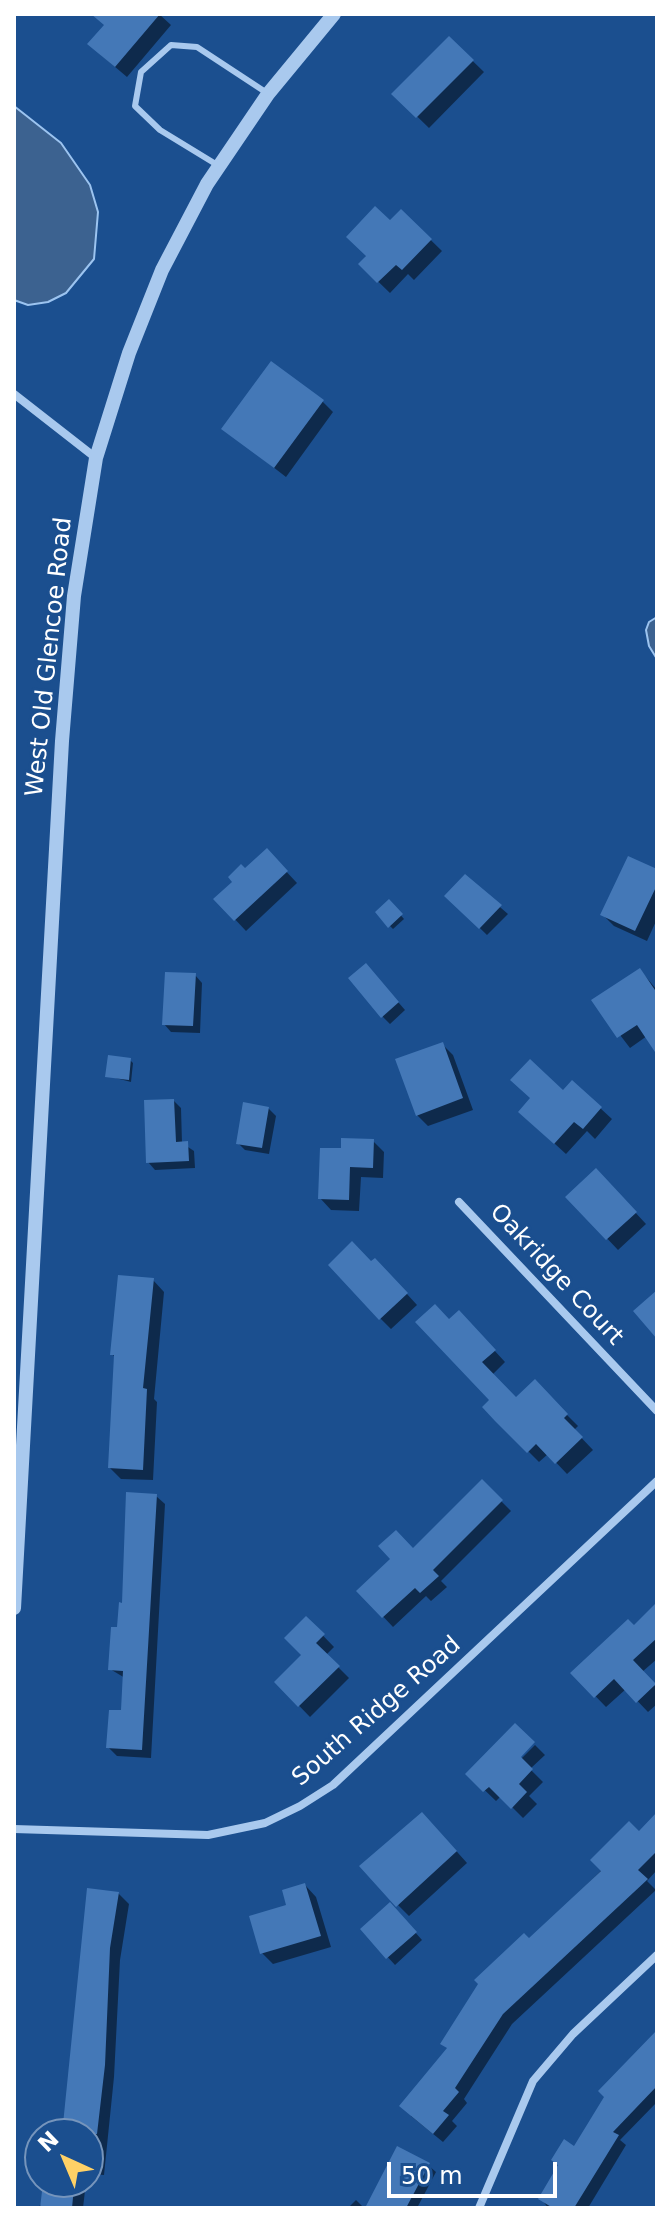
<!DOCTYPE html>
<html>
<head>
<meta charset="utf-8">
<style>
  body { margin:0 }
  #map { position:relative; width:671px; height:2222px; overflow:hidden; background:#1b4f8f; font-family:"DejaVu Sans",sans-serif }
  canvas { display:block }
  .frame { position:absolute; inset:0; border:16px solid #fff; pointer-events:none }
  .north { position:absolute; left:24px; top:2118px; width:80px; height:80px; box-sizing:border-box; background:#1b4f8f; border:2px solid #7695bc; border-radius:50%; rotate:316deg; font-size:22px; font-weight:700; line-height:32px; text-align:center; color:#fff }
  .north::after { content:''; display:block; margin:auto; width:28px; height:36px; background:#ffd166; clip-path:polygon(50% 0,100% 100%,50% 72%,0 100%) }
  .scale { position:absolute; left:387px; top:2162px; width:170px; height:36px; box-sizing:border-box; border:4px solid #fff; border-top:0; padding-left:10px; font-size:24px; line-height:28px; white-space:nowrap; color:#fff; -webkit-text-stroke:6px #1b4f8f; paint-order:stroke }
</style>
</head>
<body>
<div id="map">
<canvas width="671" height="2222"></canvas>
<div class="frame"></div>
<div class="north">N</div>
<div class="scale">50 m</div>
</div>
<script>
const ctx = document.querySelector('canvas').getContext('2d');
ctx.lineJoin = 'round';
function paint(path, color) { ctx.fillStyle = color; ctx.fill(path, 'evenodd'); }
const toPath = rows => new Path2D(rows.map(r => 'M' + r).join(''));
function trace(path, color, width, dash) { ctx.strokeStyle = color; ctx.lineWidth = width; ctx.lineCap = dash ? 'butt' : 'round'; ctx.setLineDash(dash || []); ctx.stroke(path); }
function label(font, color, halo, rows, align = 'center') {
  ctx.font = font + ' "DejaVu Sans",sans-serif'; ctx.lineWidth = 6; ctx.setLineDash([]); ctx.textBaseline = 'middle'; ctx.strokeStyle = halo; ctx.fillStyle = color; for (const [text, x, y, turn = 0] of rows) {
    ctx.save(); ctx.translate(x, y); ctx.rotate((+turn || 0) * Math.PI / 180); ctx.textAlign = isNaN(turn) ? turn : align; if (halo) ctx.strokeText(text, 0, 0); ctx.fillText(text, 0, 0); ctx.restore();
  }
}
const water = toPath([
  [14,106,61,143,90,185,98,212,94,259,66,293,48,302,28,305,14,300,14,106],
  [657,617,657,659,649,646,646,630,649,622,657,617]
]);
const shadow = toPath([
  [93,14,159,14,171,25,127,77,101,55,106,25],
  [449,38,484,72,429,128,394,94],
  [401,211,442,251,414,280,408,274,390,293,360,264],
  [322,401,333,412,286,477,224,429],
  [267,851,297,883,246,931,216,899],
  [657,872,657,919,647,941,614,926,603,915],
  [465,877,508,914,487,935,447,896],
  [389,902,404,919,393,929,377,913],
  [640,970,657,990,657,1051,647,1036,630,1048,594,1001],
  [373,973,405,1010,390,1024,383,1017],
  [195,975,202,983,200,1033,171,1032,164,1024],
  [442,1044,453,1055,473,1110,428,1126,417,1115],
  [130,1060,133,1063,131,1082,108,1076],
  [573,1083,612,1119,595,1139,587,1131,566,1154,532,1123],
  [174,1101,181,1108,182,1143,194,1151,195,1168,155,1170,148,1162],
  [268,1108,276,1116,269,1154,245,1150,238,1143],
  [373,1141,384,1152,383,1178,361,1177,359,1211,331,1210,320,1198,343,1150],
  [606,1181,646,1224,618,1250,568,1197],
  [371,1264,386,1271,417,1305,391,1329,380,1318],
  [153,1280,164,1292,154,1399,157,1402,153,1480,121,1479,110,1468,116,1358,112,1354],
  [449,1321,470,1324,505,1362,492,1375,516,1400,534,1382,578,1426,574,1430,593,1450,567,1474,548,1454,539,1462,497,1420,491,1400],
  [482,1482,511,1511,441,1581,447,1587,431,1601,426,1596,393,1627,359,1591,413,1551],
  [156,1496,165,1504,151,1758,117,1756,108,1747,123,1712,125,1678,110,1669,123,1605],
  [657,1605,657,1659,642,1672,657,1688,657,1704,648,1712,626,1689,606,1707,573,1673,634,1627],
  [306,1618,334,1647,326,1655,349,1678,310,1717,276,1682,304,1655],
  [535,1745,545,1755,530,1769,543,1782,529,1796,537,1804,523,1818,501,1796,496,1801,468,1774,512,1763,515,1765],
  [657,1816,657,1870,647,1881,656,1890,512,2024,464,2099,467,2103,452,2121,457,2126,443,2142,411,2116,448,2049,529,1941],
  [433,1825,467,1863,409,1916,398,1905],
  [305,1885,316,1897,331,1947,273,1964,262,1953],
  [89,1890,118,1893,129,1904,120,1960,114,2077,104,2175,88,2174,88,2134,64,2134],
  [397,1912,422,1940,395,1965,362,1929],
  [657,2035,657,2102,620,2140,626,2145,588,2208,548,2208,541,2198],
  [428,2165,436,2172,417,2208,408,2208,385,2196],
  [60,2182,86,2182,83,2208,37,2208,60,2188],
  [356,2200,364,2208,348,2208]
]);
const building = toPath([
  [91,14,160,14,115,67,87,44,104,25],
  [449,36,474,60,416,118,391,94],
  [375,206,390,220,401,209,432,239,402,270,396,265,377,283,358,264,366,256,346,237],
  [271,361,324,400,274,468,221,429],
  [267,848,288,871,234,921,213,899,232,882,228,877,241,864,245,868],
  [628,856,657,869,657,885,635,931,600,915],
  [465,874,502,905,479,929,444,896],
  [389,899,403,914,388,928,375,912],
  [366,963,399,1002,381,1018,348,978],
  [640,968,657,993,657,1055,637,1025,617,1038,591,1000],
  [165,972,196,973,193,1026,162,1025],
  [443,1042,463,1098,416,1116,395,1059],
  [108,1055,131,1058,129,1080,105,1077],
  [530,1059,563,1090,572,1080,602,1107,583,1129,574,1122,554,1144,518,1112,530,1098,510,1080],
  [174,1099,176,1142,188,1141,189,1161,146,1163,144,1100],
  [243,1102,269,1107,262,1148,236,1144],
  [341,1138,374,1139,373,1168,350,1167,349,1200,318,1199,320,1148,341,1148],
  [596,1168,637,1212,606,1240,565,1197],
  [352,1241,371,1261,375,1258,408,1293,379,1320,328,1265],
  [118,1275,154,1278,143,1388,147,1389,143,1470,108,1468,114,1355,110,1355],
  [657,1290,657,1339,633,1311],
  [435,1304,449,1319,459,1310,496,1350,482,1362,516,1397,535,1379,568,1414,564,1418,583,1437,555,1464,536,1444,527,1453,495,1421,482,1407,489,1400,415,1322],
  [482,1479,503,1500,433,1570,439,1576,420,1593,415,1588,382,1618,356,1591,390,1559,378,1546,396,1530,413,1548],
  [126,1492,157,1494,142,1750,106,1748,109,1710,121,1710,123,1671,108,1670,111,1627,117,1627,119,1602,122,1603],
  [657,1602,657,1638,633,1660,656,1684,636,1703,614,1679,594,1698,570,1673,628,1619,634,1625],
  [306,1616,325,1634,316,1643,340,1666,298,1707,274,1682,301,1655,284,1638],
  [515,1723,535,1742,521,1757,533,1769,519,1784,527,1792,511,1809,489,1787,483,1792,465,1774],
  [422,1812,457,1851,396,1907,359,1866],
  [657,1812,657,1851,638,1870,648,1879,503,2014,455,2088,459,2092,443,2111,449,2115,433,2134,399,2106,447,2048,440,2044,478,1984,474,1980,524,1933,529,1938,601,1871,590,1860,629,1821,639,1831],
  [305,1883,321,1936,260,1954,249,1916,286,1905,282,1890],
  [87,1888,119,1892,110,1948,105,2065,97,2134,62,2134],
  [390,1902,417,1932,386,1959,360,1929],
  [657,2030,657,2086,613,2132,619,2135,574,2208,553,2208,538,2199,558,2165,551,2160,564,2139,574,2146,604,2097,598,2091],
  [397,2146,430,2163,406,2208,365,2208],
  [43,2183,74,2187,72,2208,40,2208]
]);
const service = toPath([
  [219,166,160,130,135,106,141,72,171,45,197,47,267,93]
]);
const minor = toPath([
  [14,394,96,458],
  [459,1202,657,1411],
  [14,1829,208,1835,265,1823,300,1806,333,1785,657,1481],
  [479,2208,533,2081,573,2034,657,1955]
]);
const tertiary = toPath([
  [14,1608,62,741,74,596,96,458,129,353,162,270,207,184,268,94,334,14]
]);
const streetNames = [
  ["West Old Glencoe Road",50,657,-84],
  ["Oakridge Court",556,1275,47],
  ["South Ridge Road",377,1712,-41]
];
paint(water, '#3c6290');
trace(water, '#9cc4f0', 2);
paint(shadow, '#0007');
paint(building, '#4478b7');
trace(service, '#a9c9ee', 6);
trace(minor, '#a9c9ee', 8);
trace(tertiary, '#a9c9ee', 14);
label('24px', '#fff', '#1b4f8f', streetNames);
</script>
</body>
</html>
